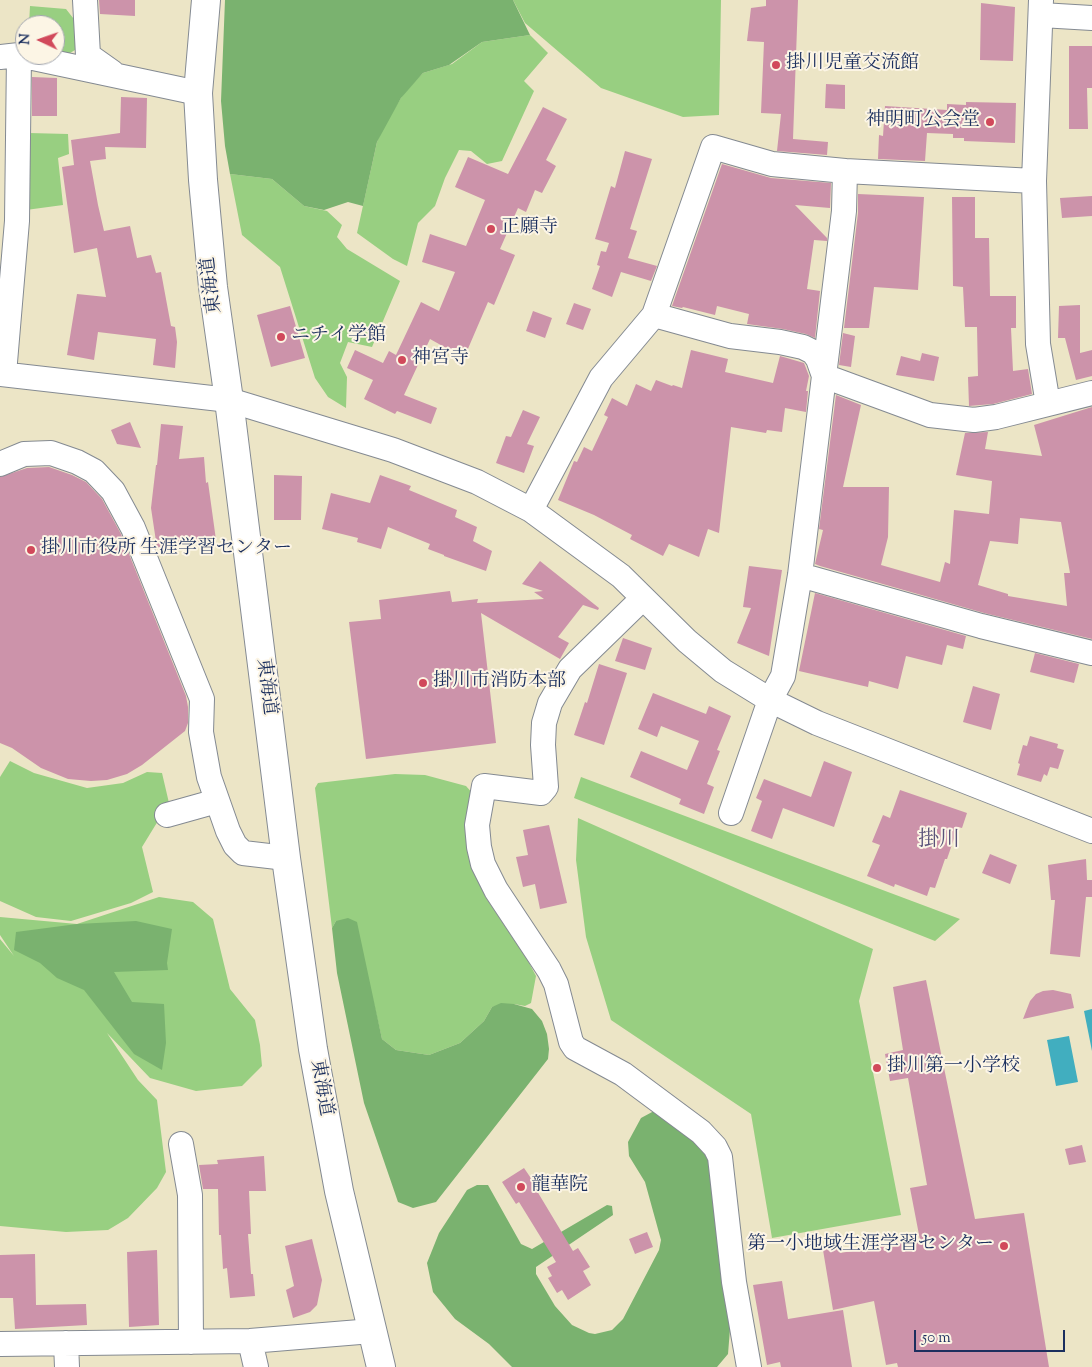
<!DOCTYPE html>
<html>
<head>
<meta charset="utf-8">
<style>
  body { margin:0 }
  #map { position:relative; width:1092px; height:1367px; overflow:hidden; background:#ece5c6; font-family:"Sorts Mill Goudy",serif }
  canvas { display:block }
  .north { position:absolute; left:15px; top:15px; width:50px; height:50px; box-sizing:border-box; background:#fcf5e5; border:1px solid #a2a6af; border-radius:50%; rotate:273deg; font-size:14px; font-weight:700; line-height:20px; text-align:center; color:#1b2f5e }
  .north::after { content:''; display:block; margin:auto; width:18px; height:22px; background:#d1495b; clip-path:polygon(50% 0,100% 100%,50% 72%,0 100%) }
  .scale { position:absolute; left:914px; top:1330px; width:151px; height:22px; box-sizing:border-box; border:2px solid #1b2f5e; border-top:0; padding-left:6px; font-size:15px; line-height:18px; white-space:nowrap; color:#1b2f5e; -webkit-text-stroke:4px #fcf5e5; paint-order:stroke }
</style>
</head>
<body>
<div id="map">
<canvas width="1092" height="1367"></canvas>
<div class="north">N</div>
<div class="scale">50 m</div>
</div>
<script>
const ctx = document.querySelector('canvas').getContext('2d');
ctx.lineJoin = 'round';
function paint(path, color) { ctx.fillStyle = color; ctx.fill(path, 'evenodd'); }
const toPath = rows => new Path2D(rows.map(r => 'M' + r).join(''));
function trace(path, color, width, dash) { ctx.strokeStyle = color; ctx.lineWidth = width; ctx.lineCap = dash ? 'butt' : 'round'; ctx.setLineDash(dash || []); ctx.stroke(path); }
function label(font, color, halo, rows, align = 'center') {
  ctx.font = font + ' "Sorts Mill Goudy","Noto Serif JP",serif'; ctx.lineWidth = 4; ctx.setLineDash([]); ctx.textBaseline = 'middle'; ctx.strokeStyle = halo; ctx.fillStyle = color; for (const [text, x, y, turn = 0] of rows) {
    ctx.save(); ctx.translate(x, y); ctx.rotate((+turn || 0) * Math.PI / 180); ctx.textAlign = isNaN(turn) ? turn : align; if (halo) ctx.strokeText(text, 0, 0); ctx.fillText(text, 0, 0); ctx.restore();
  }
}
const green = toPath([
  [513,0,721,0,719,115,683,117,601,88,525,23],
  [30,6,66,9,77,23,80,47,65,56,55,53,55,25,29,25],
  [530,35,548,53,524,81,534,91,502,161,487,164,471,151,459,150,445,178,435,206,418,223,407,266,393,259,357,233,377,142,385,124,404,93,423,73,452,64,482,42],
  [29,133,68,134,69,154,58,158,63,205,26,210],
  [230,174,272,179,304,206,327,211,342,225,337,237,347,249,400,281,372,347,348,342,340,363,347,377,346,408,328,397,315,378,280,267,242,235],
  [10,761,34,773,87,788,123,783,147,772,162,773,169,803,142,847,153,892,131,903,71,921,36,917,0,901,0,777],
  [395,774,425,775,466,786,474,795,474,870,486,898,527,959,536,976,531,1003,525,1006,514,1004,492,1007,484,1021,460,1043,429,1055,396,1050,382,1039,373,1000,336,921,332,928,315,788,318,783],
  [581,777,960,919,935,941,574,798],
  [578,818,873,949,859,1001,901,1215,772,1238,751,1114,611,1020,586,937,576,860],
  [159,897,193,902,213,919,230,989,255,1020,260,1045,262,1066,242,1086,196,1091,150,1078,107,1033,138,1080,157,1100,166,1172,157,1188,128,1218,108,1230,66,1232,0,1226,0,939,14,956,0,935,0,917,77,924]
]);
const forest = toPath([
  [225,0,513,0,530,35,482,42,449,65,423,73,401,98,377,142,363,206,348,202,324,210,304,206,272,179,230,174,225,146,221,101],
  [348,918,357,922,382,1039,396,1050,429,1055,460,1043,484,1021,492,1007,501,1003,514,1004,532,1009,542,1021,547,1034,549,1049,548,1059,436,1202,413,1208,398,1202,364,1103,337,973,332,928,336,921],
  [136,921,172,929,167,963,168,970,114,972,132,1002,164,1004,166,1043,162,1070,134,1054,84,990,57,978,40,963,14,950,16,932,77,924],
  [654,1111,694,1138,707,1153,711,1167,730,1329,728,1354,717,1367,512,1367,489,1344,455,1319,433,1292,427,1263,439,1233,467,1190,477,1185,488,1185,521,1244,532,1249,607,1205,612,1206,613,1215,536,1267,536,1274,555,1306,572,1325,589,1333,595,1334,612,1330,623,1319,659,1250,661,1240,645,1182,629,1156,628,1142,641,1118]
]);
const water = toPath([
  [1092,1009,1092,1051,1084,1011],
  [1069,1036,1078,1082,1056,1086,1047,1040]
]);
const building = toPath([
  [99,0,135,0,135,16,100,14],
  [766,0,798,0,793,139,828,142,827,155,777,151,781,114,761,113,764,42,747,41,751,8,766,6],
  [981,3,1015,7,1013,61,980,60],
  [1069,46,1092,46,1092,88,1087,88,1088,129,1069,129],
  [32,77,57,78,57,116,32,116],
  [826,84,845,85,845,109,825,108],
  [121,97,147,98,146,148,105,147,106,159,90,161,98,205,104,231,130,226,137,258,151,255,156,273,161,272,171,326,175,327,177,342,175,368,153,365,156,339,98,332,94,360,67,355,77,294,106,297,97,248,74,253,62,167,74,165,71,140,120,133],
  [966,102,1016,103,1015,143,964,141,964,138,953,138,953,134,927,133,925,161,878,159,879,135,883,136,885,106,947,110,947,104,966,105],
  [543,107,567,119,546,160,556,166,542,193,535,190,526,212,518,208,500,249,515,255,494,305,488,302,464,358,430,339,404,395,437,408,431,424,397,411,395,414,364,399,373,380,347,368,355,350,383,363,389,351,396,355,421,302,439,311,455,272,422,262,430,234,466,246,485,200,455,187,468,157,508,174],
  [625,151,652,159,630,229,637,231,628,258,657,266,651,281,621,272,612,297,592,289,600,266,597,265,601,251,606,252,609,243,595,239,611,186,615,188],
  [722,164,771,178,831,183,830,208,795,205,827,238,827,241,814,240,807,289,820,291,815,338,806,334,783,329,747,324,749,314,717,306,715,315,683,307,682,308,672,306],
  [858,194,924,197,918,290,874,287,869,328,844,328,858,213],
  [1092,196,1092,216,1062,218,1060,198],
  [952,197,975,197,975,238,989,238,990,296,1016,296,1016,328,1011,328,1013,371,1028,369,1032,394,993,404,969,406,968,377,978,376,977,327,965,327,963,287,953,286],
  [574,303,591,309,583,330,566,324],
  [1080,305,1080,353,1092,350,1092,376,1076,380,1065,338,1058,338,1059,306],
  [290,306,305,358,271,367,257,315],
  [533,311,552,318,545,338,526,331],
  [843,333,855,336,851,367,839,365],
  [691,350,728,359,725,372,773,383,780,356,804,363,809,376,806,391,808,391,806,412,785,408,782,432,767,430,766,433,731,427,719,533,708,529,699,557,669,544,663,556,630,539,632,535,594,515,558,500,574,461,577,462,584,447,592,451,608,417,604,415,612,398,627,406,636,384,651,391,656,380,672,386,673,385,682,388],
  [922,353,939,357,934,381,896,375,901,356,920,361],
  [836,395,861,405,843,487,889,487,888,537,881,565,940,582,945,562,950,564,954,510,989,514,992,481,956,475,965,433,988,432,985,449,1042,456,1034,425,1092,407,1092,639,984,613,820,566,815,564,823,530,819,529],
  [1020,518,1061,522,1070,573,1064,573,1067,606,1008,596,1008,594,978,585,990,541,1018,544],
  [523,410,540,417,527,444,534,446,524,473,496,463,506,436,511,437],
  [130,422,141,448,117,444,111,430],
  [161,424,183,426,179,459,204,457,206,483,208,482,216,540,157,548,151,508,156,465,157,465],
  [49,467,72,475,86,482,102,499,121,534,186,696,188,707,188,723,185,731,142,765,127,774,107,780,91,781,68,779,41,768,12,748,0,743,0,477,27,468],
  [274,475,302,476,301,520,274,520],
  [380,475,411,486,409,490,457,510,455,517,477,527,473,541,492,551,486,571,444,556,444,555,428,549,430,544,388,527,381,549,357,542,358,538,322,529,331,493,370,503],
  [540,561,599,608,598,610,583,605,558,637,569,643,560,659,481,613,496,743,366,759,349,622,381,619,379,600,450,591,452,602,478,599,477,603,544,599,534,592,543,591,522,584],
  [749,566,782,570,769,656,737,643,751,608,743,607],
  [815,593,966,636,963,649,947,645,942,665,906,656,898,689,869,681,868,687,799,671],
  [623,638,652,648,645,670,615,661],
  [1035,653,1079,664,1074,683,1030,672],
  [599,664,627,673,604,745,574,735,585,702,587,703],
  [973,686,1000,694,991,730,963,722],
  [653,693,706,714,709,706,731,716,717,750,720,751,707,784,714,787,704,814,679,804,681,799,630,777,641,751,687,770,699,741,661,726,657,737,638,729],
  [1030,736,1058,744,1057,748,1064,750,1058,769,1050,767,1047,776,1044,774,1041,782,1017,775,1020,764,1018,763,1023,745,1027,746],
  [824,761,852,772,834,827,783,808,772,839,751,831,762,801,756,798,764,779,811,797],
  [900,790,967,813,962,828,958,827,947,859,945,859,935,888,930,887,927,896,895,884,894,887,867,876,880,845,872,842,883,815,890,818],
  [549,825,567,903,540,909,535,884,523,887,516,857,528,855,523,830],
  [990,854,1017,865,1010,884,982,873],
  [1086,859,1087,880,1092,880,1092,897,1086,897,1080,957,1050,954,1055,900,1051,900,1048,865],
  [926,980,975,1219,1024,1213,1049,1367,898,1367,897,1363,886,1365,874,1301,833,1310,823,1250,838,1247,840,1253,920,1240,910,1188,927,1185,908,1078,890,1081,885,1054,903,1050,893,987],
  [1053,990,1071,994,1074,1008,1023,1019,1030,1001,1036,994,1043,991],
  [1082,1145,1086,1162,1069,1165,1065,1149],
  [264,1156,266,1191,249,1191,251,1234,248,1234,251,1274,253,1274,255,1296,230,1298,227,1268,223,1269,221,1235,219,1235,218,1189,203,1189,199,1165,218,1164,217,1160],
  [524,1168,539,1190,537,1191,573,1251,578,1248,590,1267,583,1271,591,1285,568,1300,562,1290,557,1293,548,1278,552,1276,547,1267,556,1262,519,1202,516,1204,502,1182],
  [647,1232,653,1247,635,1254,629,1239],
  [312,1239,322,1280,317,1305,310,1312,293,1318,286,1290,294,1286,285,1246],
  [157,1250,159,1325,129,1327,127,1252],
  [35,1254,36,1305,86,1304,87,1325,15,1329,13,1298,0,1298,0,1255],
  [782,1281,788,1319,843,1310,852,1367,781,1367,780,1362,767,1365,753,1285]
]);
const minor = toPath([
  [85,0,88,55,112,72],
  [1041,0,1034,181,1038,344,1048,404],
  [1041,15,1092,18],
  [0,57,19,55,198,93],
  [654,315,730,336,780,342,803,347,813,352,818,359,824,376,930,415,974,420,996,417,1092,393],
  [0,374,229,400,393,450,477,482,531,510,621,576,687,641,723,671,770,700,817,723,1092,831],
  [4,374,17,221,19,55],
  [0,464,24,454,51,453,77,462,94,471,113,491,133,528,202,699,201,732,209,777,228,831,235,845,243,853,286,858],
  [531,510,601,378,654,315,713,147,772,164,845,171],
  [800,575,981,626,1092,653],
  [643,598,570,669,550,703,544,723,543,745,546,787,541,793,484,786,477,825,479,847,483,864,496,890,549,970,556,984,571,1042,575,1048,623,1074,701,1132,715,1147,720,1157,734,1282,749,1367],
  [731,813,770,700,783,676,800,575,824,376,844,211,845,171,1034,181],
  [167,815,217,801],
  [181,1144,190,1195,191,1342],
  [250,1341,256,1367],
  [66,1343,67,1367],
  [0,1344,250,1341,372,1331]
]);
const major = toPath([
  [206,0,198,93,203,180,213,287,229,400,286,858,313,1049,339,1191,381,1367]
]);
const markers = [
  [776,65,5,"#d1495b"],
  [990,122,5,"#d1495b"],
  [491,229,5,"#d1495b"],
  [281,337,5,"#d1495b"],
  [402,360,5,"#d1495b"],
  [31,550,5,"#d1495b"],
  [423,683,5,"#d1495b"],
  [877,1068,5,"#d1495b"],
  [521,1187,5,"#d1495b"],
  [1004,1246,5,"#d1495b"]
];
const poiNames = [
  ["掛川児童交流館",786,65],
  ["神明町公会堂",980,122,"right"],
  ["正願寺",501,229],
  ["ニチイ学館",291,337],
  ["神宮寺",412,360],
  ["掛川市役所 生涯学習センター",41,550],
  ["掛川市消防本部",433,683],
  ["掛川第一小学校",887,1068],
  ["龍華院",531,1187],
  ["第一小地域生涯学習センター",994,1246,"right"]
];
const streetNames = [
  ["東海道",213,285,-97],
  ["東海道",265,687,83],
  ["東海道",320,1088,80]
];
const quarterNames = [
  ["掛川",939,841]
];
paint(green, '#98cf81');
paint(forest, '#7ab26f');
paint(water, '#41aebf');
paint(building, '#cc93aa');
trace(minor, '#848a92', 26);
trace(major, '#848a92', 30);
trace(minor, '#fff', 24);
trace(major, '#fff', 28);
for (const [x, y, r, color] of markers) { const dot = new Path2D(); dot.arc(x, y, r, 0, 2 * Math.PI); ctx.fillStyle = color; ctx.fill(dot); trace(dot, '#fcf5e5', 2); }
label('19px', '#1b2f5e', '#fcf5e5', poiNames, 'left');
label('19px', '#1b2f5e', '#fcf5e5', streetNames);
label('21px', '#595279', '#fcf5e5', quarterNames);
</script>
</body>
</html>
